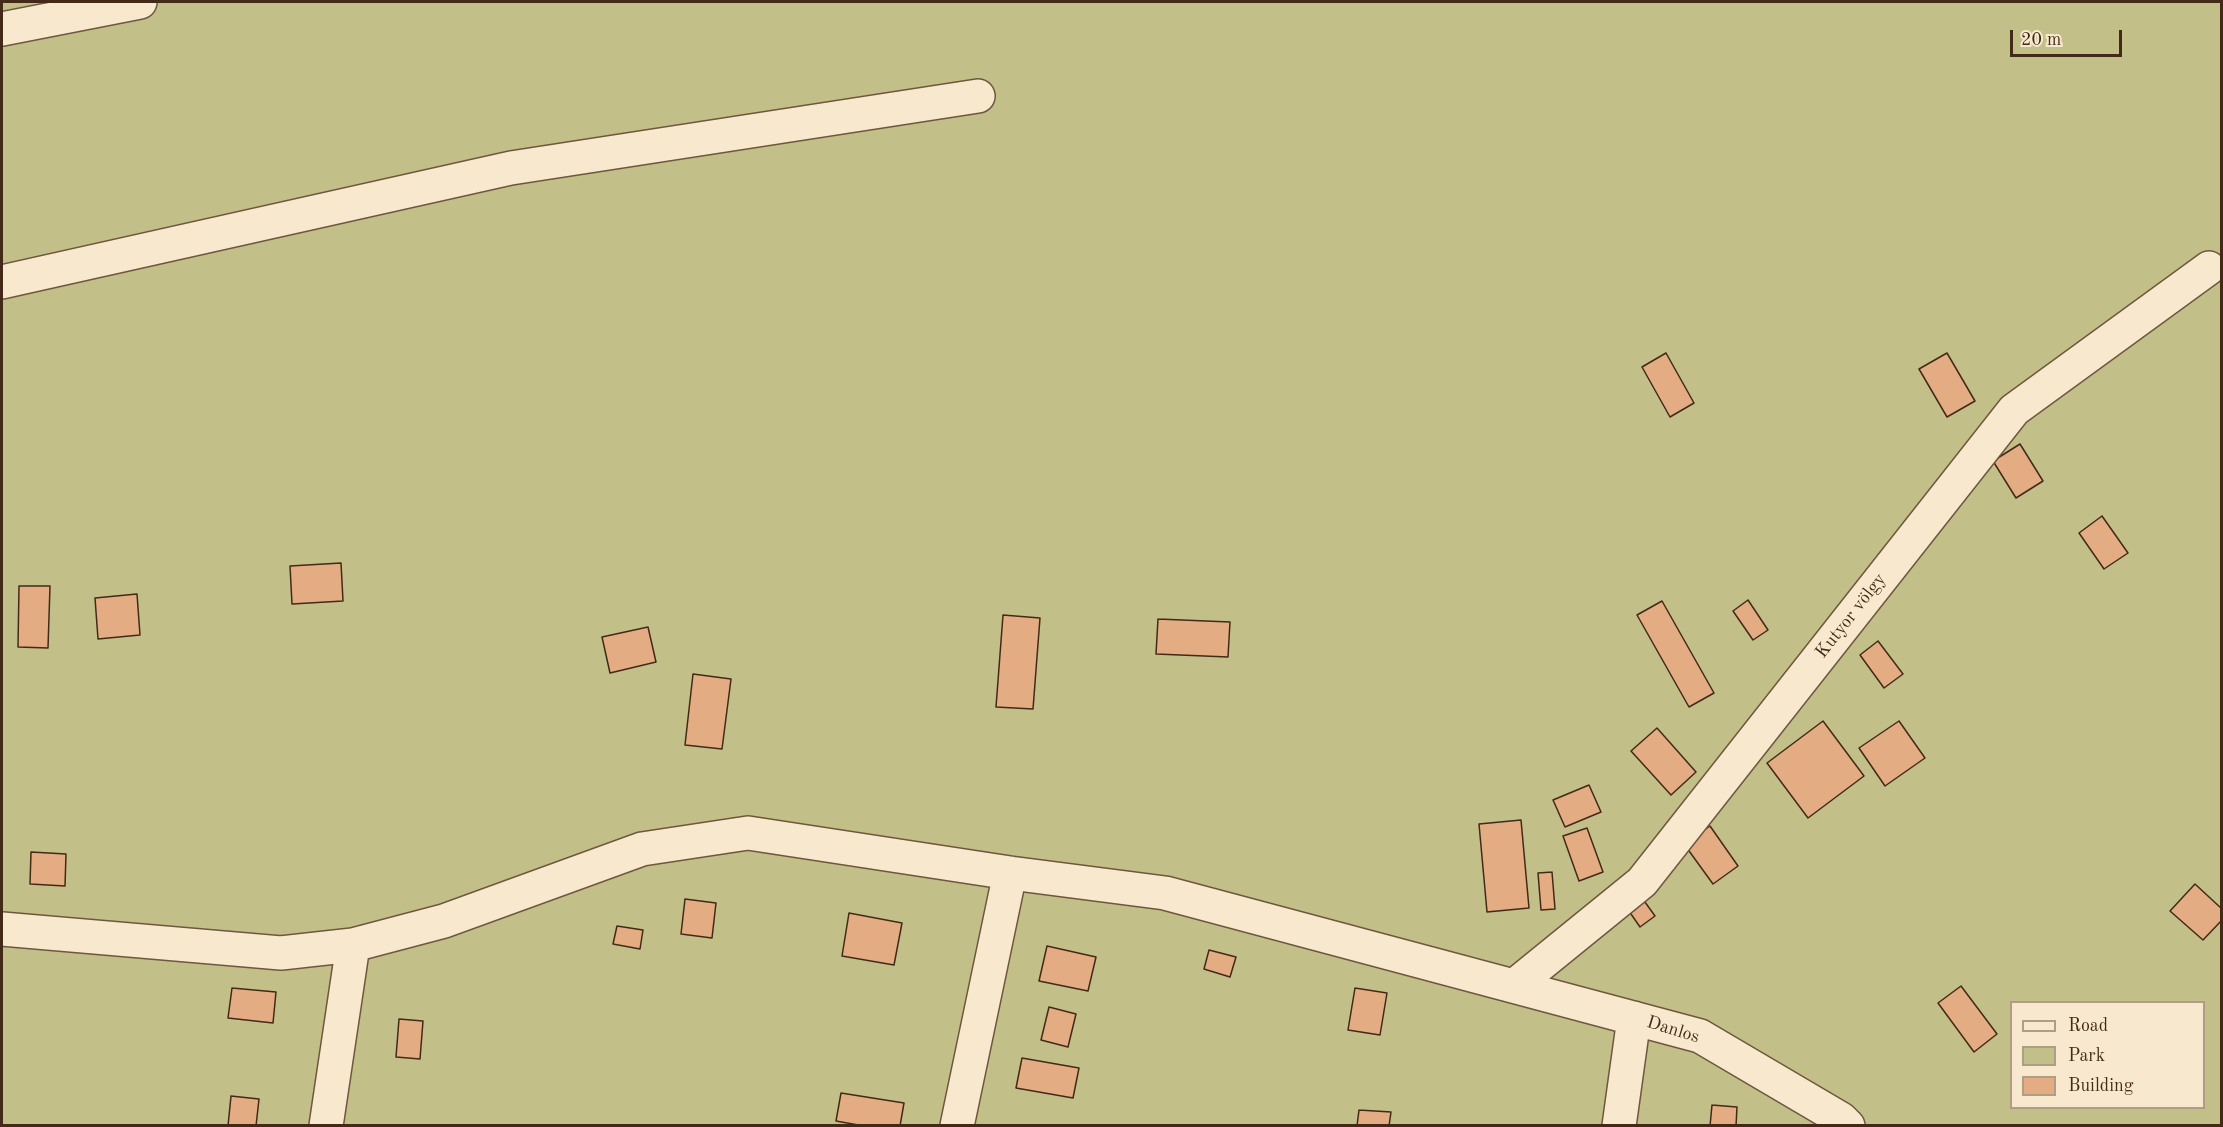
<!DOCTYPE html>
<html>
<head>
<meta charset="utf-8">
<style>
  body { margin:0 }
  #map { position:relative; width:2223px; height:1127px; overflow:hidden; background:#f4ddb4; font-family:"Old Standard TT",serif }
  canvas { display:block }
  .frame { position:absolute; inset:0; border:3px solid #432a18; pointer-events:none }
  .legend { position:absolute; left:2010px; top:1001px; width:195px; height:108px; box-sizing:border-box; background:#f8e9ce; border:2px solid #b09d85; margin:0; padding:8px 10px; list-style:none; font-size:18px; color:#432a18 }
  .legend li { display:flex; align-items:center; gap:12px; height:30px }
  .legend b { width:30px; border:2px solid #b09d85 }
  .scale { position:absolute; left:2010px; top:30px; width:112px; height:27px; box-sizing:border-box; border:3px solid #432a18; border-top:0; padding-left:8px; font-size:18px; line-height:21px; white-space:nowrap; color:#432a18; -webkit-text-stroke:4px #f8e9ce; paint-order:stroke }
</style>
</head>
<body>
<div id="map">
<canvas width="2223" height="1127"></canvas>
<div class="frame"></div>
<ul class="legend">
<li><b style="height:8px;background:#f8e9ce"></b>Road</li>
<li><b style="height:16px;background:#c2bf89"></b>Park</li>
<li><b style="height:16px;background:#e3ac82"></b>Building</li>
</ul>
<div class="scale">20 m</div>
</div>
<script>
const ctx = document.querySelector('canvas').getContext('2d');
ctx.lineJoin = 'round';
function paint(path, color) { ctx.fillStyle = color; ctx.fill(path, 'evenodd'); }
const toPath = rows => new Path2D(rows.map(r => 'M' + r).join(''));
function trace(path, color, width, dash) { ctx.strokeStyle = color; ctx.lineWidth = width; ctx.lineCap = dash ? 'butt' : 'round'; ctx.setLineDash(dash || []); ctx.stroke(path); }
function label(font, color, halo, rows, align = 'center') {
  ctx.font = font + ' "Old Standard TT",serif'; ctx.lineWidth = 4.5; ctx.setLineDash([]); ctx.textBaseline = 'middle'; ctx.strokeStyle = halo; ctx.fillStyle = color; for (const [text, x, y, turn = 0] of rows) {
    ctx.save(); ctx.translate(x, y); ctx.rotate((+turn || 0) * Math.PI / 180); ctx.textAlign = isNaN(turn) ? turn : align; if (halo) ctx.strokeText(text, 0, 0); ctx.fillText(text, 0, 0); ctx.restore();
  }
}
const green = toPath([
  [2,2,2221,2,2221,1125,2,1126],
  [2012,1002,2204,1002,2204,1108,2012,1108]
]);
const building = toPath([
  [1666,353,1694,403,1670,417,1642,367,1666,353],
  [1947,353,1975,401,1947,417,1919,369,1947,353],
  [2020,444,2043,481,2016,498,1993,461,2020,444],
  [2102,516,2128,553,2104,569,2079,533,2102,516],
  [341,563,343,601,292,604,290,566,341,563],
  [19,586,50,586,48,648,18,647,19,586],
  [137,594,140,635,98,639,95,598,137,594],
  [1748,600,1768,630,1753,640,1733,611,1748,600],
  [1662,601,1714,693,1689,707,1637,615,1662,601],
  [1003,615,1040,618,1033,709,996,707,1003,615],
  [1158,619,1230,622,1228,657,1156,654,1158,619],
  [648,627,656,662,610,673,602,637,648,627],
  [1878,641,1903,674,1884,688,1860,655,1878,641],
  [693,674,731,679,722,749,685,745,693,674],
  [1823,721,1864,776,1808,818,1767,763,1823,721],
  [1899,721,1925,758,1885,786,1859,748,1899,721],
  [1657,728,1696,772,1671,795,1631,751,1657,728],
  [1589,785,1601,812,1565,827,1553,800,1589,785],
  [1521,820,1529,908,1487,912,1479,824,1521,820],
  [1710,826,1738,866,1713,884,1684,844,1710,826],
  [1587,828,1603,872,1579,881,1563,836,1587,828],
  [31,852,66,854,65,886,30,884,31,852],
  [1552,872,1555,909,1541,910,1538,873,1552,872],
  [2195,884,2222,909,2222,920,2203,940,2170,911,2195,884],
  [1637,891,1655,916,1640,927,1622,901,1637,891],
  [685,899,716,903,712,938,681,934,685,899],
  [849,913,902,923,894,965,842,956,849,913],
  [617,926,643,930,640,949,613,944,617,926],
  [1047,946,1096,957,1088,991,1039,981,1047,946],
  [1209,950,1236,957,1230,977,1204,969,1209,950],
  [1961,986,1997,1034,1974,1052,1938,1003,1961,986],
  [232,988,276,992,273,1023,228,1018,232,988],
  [1355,988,1387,993,1380,1035,1348,1030,1355,988],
  [1049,1007,1076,1014,1068,1047,1041,1040,1049,1007],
  [399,1019,423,1021,420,1059,396,1057,399,1019],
  [1022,1058,1079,1068,1073,1098,1016,1088,1022,1058],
  [841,1093,904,1103,900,1126,864,1126,836,1121,841,1093],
  [231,1096,259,1099,256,1126,228,1126,231,1096],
  [1712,1105,1737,1107,1736,1126,1710,1126,1712,1105],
  [1359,1110,1391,1112,1389,1126,1357,1126,1359,1110]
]);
const street = toPath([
  [2,29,140,2],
  [2,282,511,168,978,96],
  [2,929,281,953,353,945,444,921,642,849,748,833,1010,873,1165,893,1700,1036,1841,1119,1848,1126],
  [1514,986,1642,882,2014,410,2209,268],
  [326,1126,353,945],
  [957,1126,1010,873],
  [1619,1126,1634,1018]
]);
const streetNames = [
  ["Kutyor völgy",1851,616,-52],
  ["Danlos",1673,1030,17]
];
paint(green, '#c2bf89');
paint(building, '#e3ac82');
trace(building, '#432a18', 1.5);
trace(street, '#6f573f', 36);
trace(street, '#f8e9ce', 33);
label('18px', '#432a18', '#f8e9ce', streetNames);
</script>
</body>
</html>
